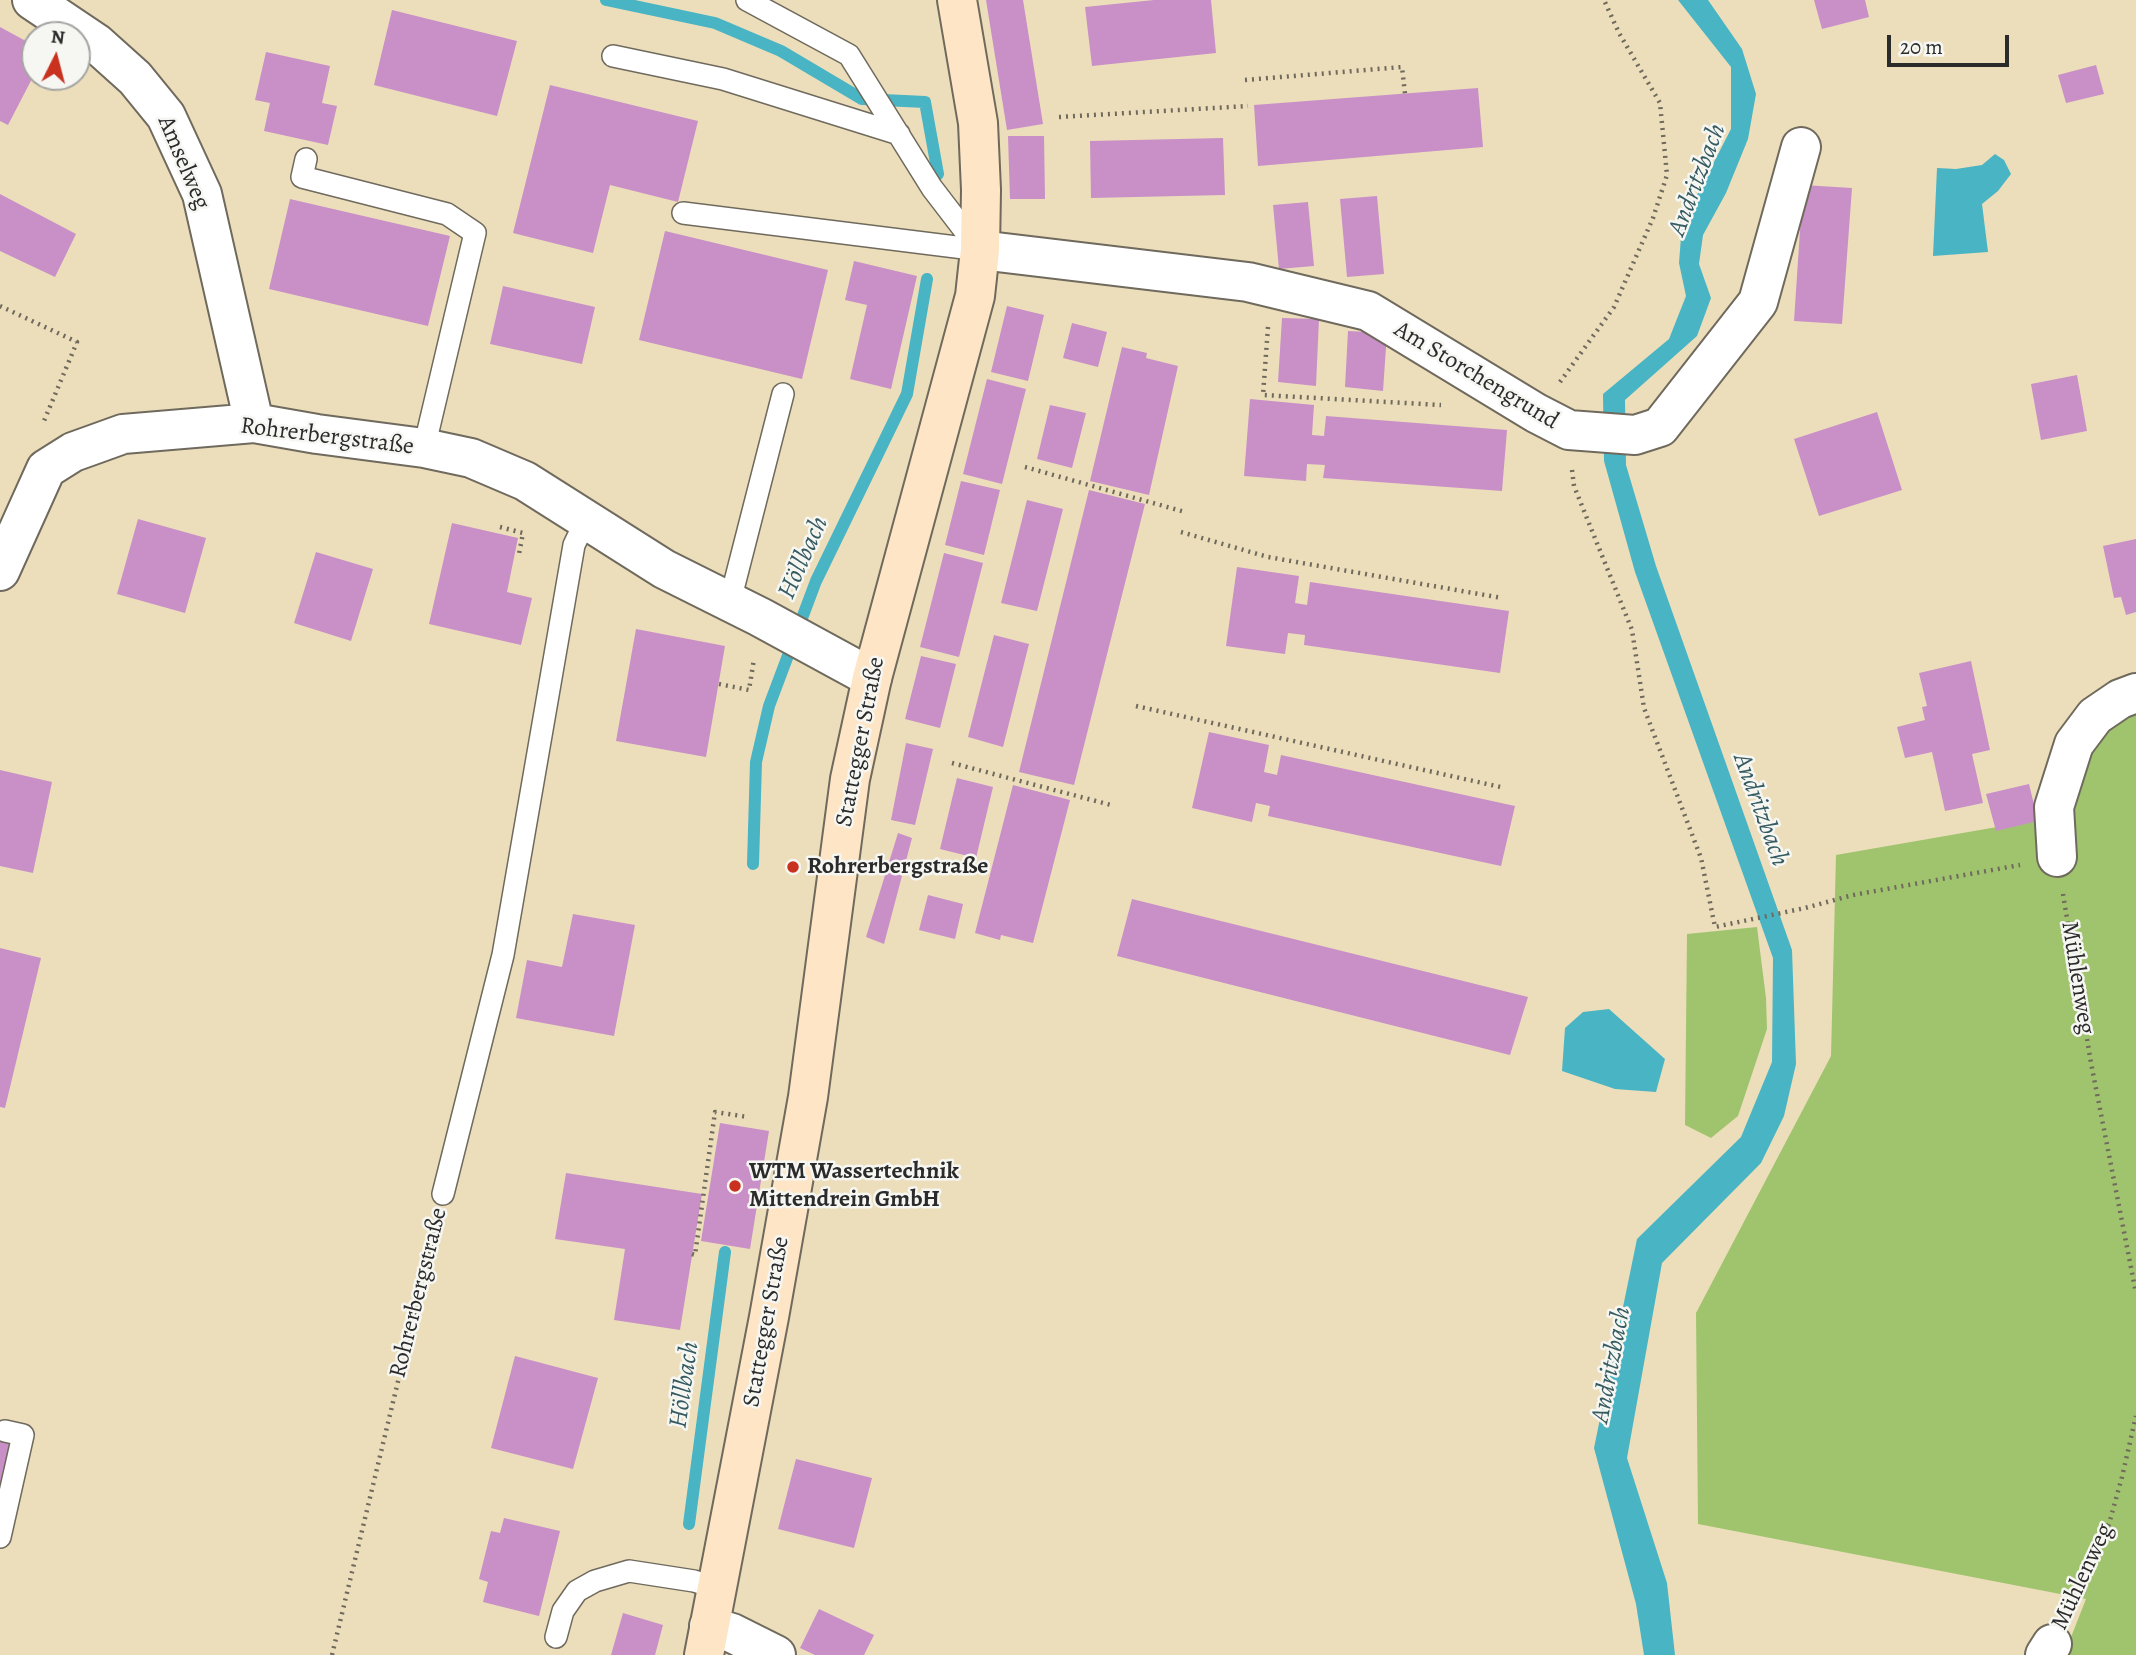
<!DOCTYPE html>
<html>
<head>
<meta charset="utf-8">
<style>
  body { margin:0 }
  #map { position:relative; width:2136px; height:1655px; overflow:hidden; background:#ecdebb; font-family:Alegreya,serif }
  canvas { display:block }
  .north { position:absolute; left:21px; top:21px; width:70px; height:70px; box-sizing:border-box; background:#f6f6f2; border:2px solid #a5a5a2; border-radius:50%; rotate:6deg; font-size:19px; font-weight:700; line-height:28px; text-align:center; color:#2b2b2b }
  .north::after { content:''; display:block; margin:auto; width:24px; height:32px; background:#c8321e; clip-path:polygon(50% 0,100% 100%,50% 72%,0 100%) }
  .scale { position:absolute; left:1887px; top:35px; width:122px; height:32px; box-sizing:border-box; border:4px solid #2b2b2b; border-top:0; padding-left:9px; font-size:21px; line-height:24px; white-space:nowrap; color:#2b2b2b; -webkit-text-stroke:5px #f6f6f2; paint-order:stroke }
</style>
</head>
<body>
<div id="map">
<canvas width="2136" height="1655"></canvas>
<div class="north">N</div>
<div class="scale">20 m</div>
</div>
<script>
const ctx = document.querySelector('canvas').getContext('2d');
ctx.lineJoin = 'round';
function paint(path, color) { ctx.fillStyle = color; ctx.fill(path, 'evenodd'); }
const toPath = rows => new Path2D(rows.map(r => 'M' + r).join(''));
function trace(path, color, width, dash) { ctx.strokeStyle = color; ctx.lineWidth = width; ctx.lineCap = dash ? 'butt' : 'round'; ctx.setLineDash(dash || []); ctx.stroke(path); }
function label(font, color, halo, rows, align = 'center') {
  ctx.font = font + ' Alegreya,serif'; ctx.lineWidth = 5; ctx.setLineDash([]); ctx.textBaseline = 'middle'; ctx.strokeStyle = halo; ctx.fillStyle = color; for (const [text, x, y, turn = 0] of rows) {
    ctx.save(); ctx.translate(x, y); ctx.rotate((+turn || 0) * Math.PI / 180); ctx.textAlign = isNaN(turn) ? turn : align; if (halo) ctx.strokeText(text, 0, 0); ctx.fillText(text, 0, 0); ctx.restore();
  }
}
const green = toPath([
  [2136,709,2136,1655,2064,1655,2086,1599,1698,1524,1696,1313,1831,1056,1836,855,2066,815,2081,754,2113,718],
  [1757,927,1766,998,1767,1029,1738,1116,1711,1138,1685,1125,1687,934]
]);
const water = toPath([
  [1678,0,1708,0,1742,49,1756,94,1748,139,1726,193,1703,235,1699,264,1711,298,1697,336,1625,400,1626,465,1656,566,1792,950,1796,1064,1784,1116,1761,1163,1662,1263,1627,1458,1667,1583,1675,1655,1644,1655,1636,1604,1594,1448,1637,1239,1741,1137,1772,1062,1773,958,1635,572,1604,461,1603,394,1669,339,1686,296,1679,263,1682,224,1731,129,1731,67],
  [1995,154,2004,160,2011,174,1998,191,1982,204,1988,252,1933,256,1937,168,1956,169,1982,165],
  [1609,1009,1665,1059,1656,1092,1615,1089,1562,1071,1565,1028,1583,1012]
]);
const stream = toPath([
  [606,0,715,23,781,51,862,99,925,102,938,174],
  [753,864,756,762,769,706,816,581,907,394,927,279],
  [689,1524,725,1252]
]);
const building = toPath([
  [986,0,1023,0,1043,124,1007,130],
  [1154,0,1211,0,1216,53,1092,66,1085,7],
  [1814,0,1865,0,1869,17,1822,29],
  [392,10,517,41,497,116,374,85],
  [0,27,35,46,35,73,8,125,0,121],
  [266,52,330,66,322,103,337,106,328,145,264,131,270,103,255,100],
  [2096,65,2104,94,2066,103,2058,75],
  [550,85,698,121,678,202,610,185,593,253,513,233],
  [1478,88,1483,147,1258,166,1254,105],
  [1008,136,1044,136,1045,199,1010,199],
  [1223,138,1225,195,1091,198,1090,141],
  [1803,185,1852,188,1842,324,1794,321],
  [0,194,76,234,55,277,0,251],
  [1377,196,1384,274,1347,277,1340,199],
  [290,199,450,236,428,326,269,289],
  [1308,202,1314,266,1279,269,1273,205],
  [665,231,828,270,802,379,639,340],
  [854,261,917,276,891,389,850,379,867,305,845,300],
  [503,286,595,307,582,364,490,344],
  [1007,306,1044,315,1028,381,991,372],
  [1282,318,1319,319,1316,386,1278,382],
  [1072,323,1107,332,1098,367,1063,358],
  [1348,331,1387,333,1383,391,1345,387],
  [1122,347,1147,353,1146,358,1178,366,1149,495,1090,481],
  [2077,375,2087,431,2041,440,2031,384],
  [987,379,1026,389,1002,484,963,474],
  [1250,399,1314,405,1312,435,1324,436,1326,416,1507,430,1502,491,1323,478,1325,465,1307,464,1306,481,1244,476],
  [1050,405,1086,413,1072,468,1037,459],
  [1877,412,1902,490,1819,516,1794,439],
  [961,481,1000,490,984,555,945,545],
  [1089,490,1145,504,1074,785,1019,772],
  [1027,500,1063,509,1037,611,1001,603],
  [138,519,206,538,185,613,117,594],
  [452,523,518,538,507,592,532,598,521,645,429,624],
  [2136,539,2136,612,2126,615,2121,597,2114,598,2103,546],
  [316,552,373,569,351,641,294,623],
  [944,553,983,563,959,657,920,647],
  [1237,567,1299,576,1295,603,1307,605,1310,582,1509,611,1500,673,1304,645,1305,635,1288,633,1285,654,1226,646],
  [636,629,725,646,706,757,616,741],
  [994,635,1029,644,1003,747,968,737],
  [921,656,956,664,940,728,905,719],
  [1971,661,1990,750,1972,754,1983,803,1945,811,1932,752,1905,758,1897,727,1925,720,1922,707,1927,706,1919,673],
  [1209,732,1269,745,1264,772,1277,775,1281,755,1515,806,1501,866,1268,816,1270,806,1256,803,1252,822,1192,808],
  [906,743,933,749,915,825,891,820],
  [0,770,52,782,33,873,0,866],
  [957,778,993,787,976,858,940,849],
  [2029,784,2038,821,1996,831,1986,794],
  [1013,785,1070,800,1033,943,1001,935,1000,940,975,933],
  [898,833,912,838,884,944,866,937],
  [928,895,963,904,955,939,919,930],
  [1132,899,1528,997,1510,1055,1117,956],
  [573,914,635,925,614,1036,516,1018,527,960,562,967],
  [0,948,41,958,5,1108,0,1107],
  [720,1123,769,1131,750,1249,701,1241],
  [566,1173,702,1194,680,1330,614,1320,625,1249,555,1239],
  [515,1356,598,1378,573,1469,491,1448],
  [0,1434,18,1438,0,1503],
  [796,1459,872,1478,854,1548,778,1529],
  [504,1518,560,1531,539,1616,483,1602,488,1582,479,1579,491,1531,500,1533],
  [819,1609,874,1635,864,1655,815,1655,800,1648],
  [623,1613,663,1625,655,1655,611,1655]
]);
const path = toPath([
  [1245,80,1402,67,1405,94],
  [1059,117,1248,106],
  [0,306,77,342,44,421],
  [1268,327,1263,395,1441,405],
  [1560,382,1614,307,1653,218,1667,175,1660,103,1619,33,1604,0],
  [1025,467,1185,512],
  [1572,470,1574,486,1632,630,1644,708,1701,858,1715,927,1805,908,1853,895,2020,865],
  [500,527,523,533,519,554,516,553],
  [1181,532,1268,557,1502,598],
  [719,684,749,690,754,659],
  [1136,706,1505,788],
  [952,763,1111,805],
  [2063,894,2091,1063,2136,1293],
  [692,1254,695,1255,715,1112,748,1117],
  [2069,1608,2109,1524,2122,1477,2136,1416],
  [332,1655,436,1224]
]);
const lane = toPath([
  [747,0,849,55,932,188,978,248],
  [613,56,723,79,899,134],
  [306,159,302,177,447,214,475,233,424,448],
  [683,213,980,250],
  [730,601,783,394],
  [443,1194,503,955,574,545,586,520],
  [0,1537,23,1435,5,1431],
  [556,1637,563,1611,577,1591,595,1581,629,1571,694,1581,717,1588]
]);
const street = toPath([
  [32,0,96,43,135,78,166,116,202,194,254,423],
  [980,250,1248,282,1368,311,1536,413,1569,430,1635,435,1660,427,1758,302,1801,147],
  [0,571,46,469,73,452,123,434,254,423,317,434,424,448,471,458,525,481,664,569,760,617,872,678],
  [2057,857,2054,807,2074,744,2095,716,2120,699,2136,693],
  [709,1626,732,1633,776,1655],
  [2045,1655,2052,1644]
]);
const secondary = toPath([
  [704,1655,769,1317,808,1097,850,779,872,678,975,296,980,250,981,190,978,123,957,0]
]);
const markers = [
  [793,867,7,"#c8321e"],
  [735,1186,7,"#c8321e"]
];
const streetNames = [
  ["Amselweg",183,163,67],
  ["Am Storchengrund",1476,376,31],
  ["Rohrerbergstraße",327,437,7],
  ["Stattegger Straße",861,742,-79],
  ["Mühlenweg",2077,978,81],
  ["Rohrerbergstraße",419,1293,-76],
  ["Stattegger Straße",767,1322,-80],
  ["Mühlenweg",2083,1577,-65]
];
const poiNames = [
  ["Rohrerbergstraße",807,867],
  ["WTM Wassertechnik",749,1172],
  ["Mittendrein GmbH",749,1200]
];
const waterNames = [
  ["Andritzbach",1698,180,-69],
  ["Höllbach",804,558,-66],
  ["Andritzbach",1760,810,70],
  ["Andritzbach",1612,1365,-79],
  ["Höllbach",685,1385,-82]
];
paint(green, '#a0c46e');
paint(water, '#48b4c4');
trace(stream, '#48b4c4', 12);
paint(building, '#c890c7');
trace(lane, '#6f6a5d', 24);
trace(street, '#6f6a5d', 42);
trace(secondary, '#6f6a5d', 42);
trace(path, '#6f6a5d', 4.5, [2, 5]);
trace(lane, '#fff', 21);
trace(street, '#fff', 38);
trace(secondary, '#fde5c5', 38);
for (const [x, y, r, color] of markers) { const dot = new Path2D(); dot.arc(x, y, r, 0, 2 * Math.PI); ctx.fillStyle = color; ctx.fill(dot); trace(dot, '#f6f6f2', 2.5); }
label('24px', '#2b2b2b', '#f6f6f2', streetNames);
label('bold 24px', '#2b2b2b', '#f6f6f2', poiNames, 'left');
label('italic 26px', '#355b61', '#f6f6f2', waterNames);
</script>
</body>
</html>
